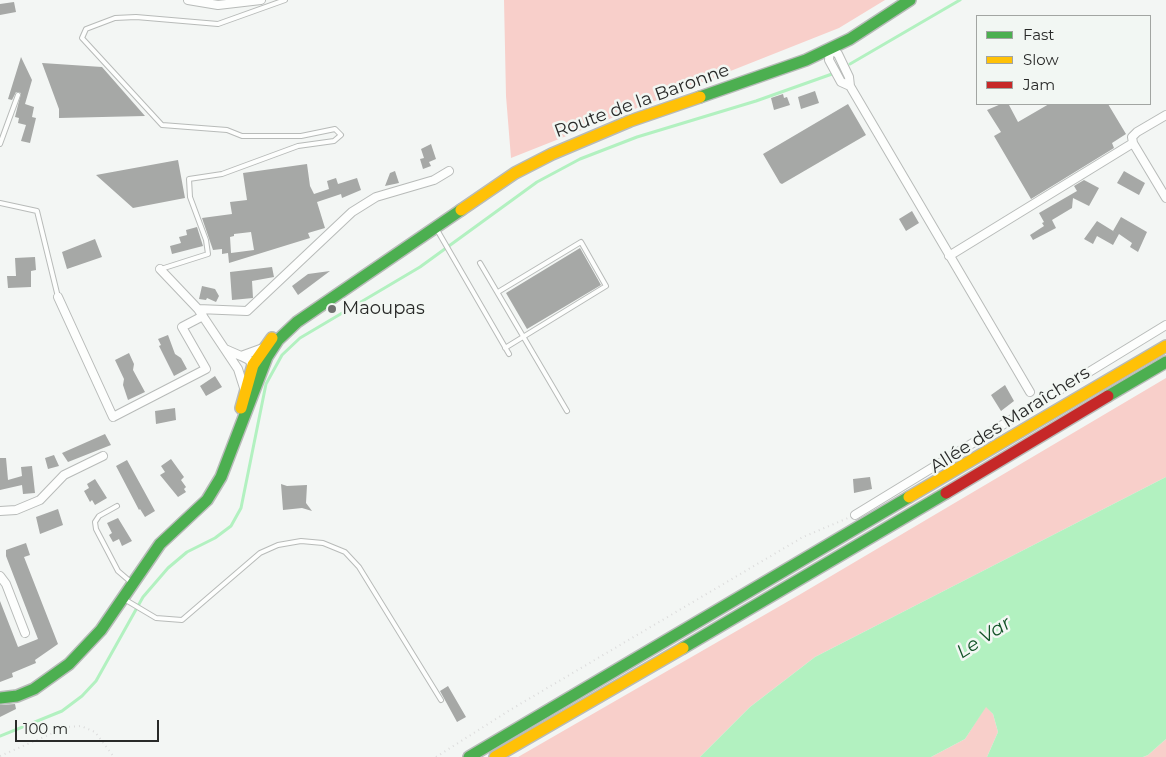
<!DOCTYPE html>
<html>
<head>
<meta charset="utf-8">
<style>
  body { margin:0 }
  #map { position:relative; width:1166px; height:757px; overflow:hidden; background:#f3f6f4; font-family:Montserrat,sans-serif }
  canvas { display:block }
  .legend { position:absolute; left:976px; top:15px; width:175px; height:90px; box-sizing:border-box; background:#f2f7f3; border:1px solid #a2a5a2; margin:0; padding:6px 9px; list-style:none; font-size:15px; color:#292a29 }
  .legend li { display:flex; align-items:center; gap:10px; height:25px }
  .legend b { width:25px; border:1px solid #a2a5a2 }
  .scale { position:absolute; left:15px; top:720px; width:144px; height:22px; box-sizing:border-box; border:2px solid #292a29; border-top:0; padding-left:6px; font-size:15px; line-height:18px; white-space:nowrap; color:#292a29; -webkit-text-stroke:4px #f2f7f3; paint-order:stroke }
</style>
</head>
<body>
<div id="map">
<canvas width="1166" height="757"></canvas>
<ul class="legend">
<li><b style="height:6px;background:#4caf50"></b>Fast</li>
<li><b style="height:6px;background:#ffc107"></b>Slow</li>
<li><b style="height:6px;background:#c62828"></b>Jam</li>
</ul>
<div class="scale">100 m</div>
</div>
<script>
const ctx = document.querySelector('canvas').getContext('2d');
ctx.lineJoin = 'round';
function paint(path, color) { ctx.fillStyle = color; ctx.fill(path, 'evenodd'); }
const toPath = rows => new Path2D(rows.map(r => 'M' + r).join(''));
function trace(path, color, width, dash) { ctx.strokeStyle = color; ctx.lineWidth = width; ctx.lineCap = dash ? 'butt' : 'round'; ctx.setLineDash(dash || []); ctx.stroke(path); }
function label(font, color, halo, rows, align = 'center') {
  ctx.font = font + ' Montserrat,sans-serif'; ctx.lineWidth = 5; ctx.setLineDash([]); ctx.textBaseline = 'middle'; ctx.strokeStyle = halo; ctx.fillStyle = color; for (const [text, x, y, turn = 0] of rows) {
    ctx.save(); ctx.translate(x, y); ctx.rotate((+turn || 0) * Math.PI / 180); ctx.textAlign = isNaN(turn) ? turn : align; if (halo) ctx.strokeText(text, 0, 0); ctx.fillText(text, 0, 0); ctx.restore();
  }
}
const green = toPath([
  [504,0,885,0,839,28,511,158,506,96],
  [1166,378,1166,477,815,657,750,707,700,757,518,757,799,595],
  [986,706,993,714,998,732,987,757,931,757,965,739],
  [1166,739,1166,757,1143,757,1148,755]
]);
const water = toPath([
  [1166,477,1166,739,1148,755,1143,757,987,757,998,732,993,714,986,707,965,739,931,757,700,757,750,707,815,657]
]);
const stream = toPath([
  [850,64,960,0],
  [0,736,62,711,82,696,96,681,143,597,168,568,187,552,215,538,231,526,241,508,266,384,282,355,300,338,420,267,537,182,580,159,637,137,756,101,832,74]
]);
const building = toPath([
  [14,2,16,12,0,15,0,4],
  [21,57,32,80,25,104,34,107,32,117,36,118,30,143,21,141,26,125,18,123,19,118,15,117,21,93,16,92,12,100,8,99],
  [42,63,102,67,145,116,59,118,59,109],
  [815,91,819,103,801,109,798,97],
  [783,94,784,98,787,97,790,105,774,110,771,98],
  [848,104,866,135,782,184,780,183,763,154],
  [1001,104,1009,105,1018,122,1049,104,1108,104,1126,134,1112,143,1114,148,1031,199,994,136,1001,132,987,110],
  [431,144,436,159,429,162,431,166,423,169,420,159,424,158,421,149],
  [178,160,185,198,133,208,96,175],
  [307,164,310,186,314,194,329,189,327,181,336,178,338,184,357,178,361,190,342,198,341,194,317,202,325,228,308,233,310,238,229,263,228,253,222,254,222,249,213,250,202,218,232,214,230,202,247,200,243,173],
  [251,232,254,250,231,253,230,237,234,236,234,234],
  [395,171,399,183,385,186,390,173],
  [1124,171,1145,183,1139,195,1117,183],
  [1084,180,1099,188,1089,206,1073,198,1072,208,1052,220,1056,228,1033,240,1030,235,1044,226,1042,223,1044,222,1039,213,1077,191,1074,186],
  [912,211,919,223,906,231,899,219],
  [1121,217,1147,232,1138,252,1130,247,1132,243,1119,234,1113,245,1097,236,1093,244,1084,239,1097,221,1118,234,1113,231],
  [197,227,203,246,172,254,170,246,181,243,179,237,187,235,186,230],
  [95,239,102,257,67,269,62,252],
  [580,248,601,285,527,329,506,293],
  [35,257,36,270,31,271,31,287,8,288,7,276,16,276,15,258],
  [272,267,274,277,252,281,253,298,232,300,230,272],
  [330,271,298,295,292,286,308,274],
  [202,286,215,289,219,296,216,302,207,298,206,300,199,299],
  [168,335,175,354,181,358,187,369,174,376,159,346,161,345,158,339],
  [129,353,134,364,133,370,145,392,128,400,123,385,124,379,115,360],
  [215,376,222,387,206,396,200,386],
  [1005,385,1014,401,1001,411,991,395],
  [175,408,176,420,156,424,155,411],
  [105,434,111,445,68,462,62,453],
  [54,455,59,466,48,469,45,458],
  [0,458,6,458,8,480,22,476,21,467,32,466,35,493,23,494,22,485,0,490],
  [171,459,184,477,181,480,186,487,184,489,186,492,178,497,160,475,165,472,161,466],
  [127,460,155,511,145,517,140,509,139,510,116,466],
  [870,477,872,489,854,493,853,479],
  [95,479,107,498,95,505,92,500,90,502,84,491,89,488,87,484],
  [281,484,287,486,307,485,306,503,312,511,302,508,283,510],
  [58,509,63,525,40,534,36,517],
  [118,518,132,541,122,546,119,539,113,542,109,535,112,533,107,523],
  [26,543,30,555,24,557,58,644,35,660,36,663,12,673,13,677,0,682,0,601,18,647,38,639,6,556,6,550],
  [448,686,466,717,457,722,440,691],
  [15,704,16,709,0,717,0,705]
]);
const path = toPath([
  [0,756,67,727,81,726,95,732,114,757],
  [436,757,510,710,803,537,848,518]
]);
const lane = toPath([
  [0,144,18,95],
  [0,203,37,211,58,297],
  [436,228,509,354],
  [480,263,567,411],
  [161,269,208,254,206,240,190,197,189,179,222,174,298,146,334,141,341,135,335,129,301,136,242,136,227,130,162,125,82,38,86,29,115,18,136,17,218,24,285,0],
  [498,292,581,242,606,286,505,348],
  [117,506,99,516,95,522,96,529,118,571,132,583],
  [124,599,156,618,182,620,260,553,278,545,301,541,323,543,345,552,359,567,441,700]
]);
const street = toPath([
  [188,0,218,5,261,0],
  [830,49,838,54,849,77,850,86,1030,392],
  [830,49,829,60,841,82,850,86],
  [1166,115,1137,132,1132,137,1133,143,1166,198],
  [949,256,1133,143],
  [160,269,198,309],
  [58,297,113,417,206,369,182,327,203,316],
  [225,349,241,356,263,348],
  [241,356,249,360,254,368],
  [245,391,238,369,198,309,247,311,352,212,376,197,434,180,449,171],
  [0,511,16,510,40,500,64,475,103,456],
  [855,515,1166,325],
  [0,576,6,584,25,633]
]);
const fast = toPath([
  [700,97,806,60,850,39,910,0],
  [1108,396,1166,362],
  [683,648,946,493],
  [0,698,17,696,34,689,69,664,101,630,160,544,207,500,221,477,267,357,278,340,297,322,461,210],
  [469,757,909,497]
]);
const slow = toPath([
  [461,210,515,173,552,154,630,121,700,97],
  [241,408,253,365,272,338],
  [909,497,1166,346],
  [495,757,683,648]
]);
const jam = toPath([
  [946,493,1108,396]
]);
const markers = [
  [332,309,5,"#707170"]
];
const streetNames = [
  ["Route de la Baronne",642,101,-20],
  ["Allée des Maraîchers",1010,420,-32]
];
const poiNames = [
  ["Maoupas",342,309]
];
const waterNames = [
  ["Le Var",984,638,-33]
];
paint(green, '#f8cfca');
paint(water, '#b2f1c0');
trace(stream, '#b2f1c0', 3);
paint(building, '#a6a8a6');
trace(lane, '#b8bbb9', 6);
trace(street, '#b8bbb9', 10);
trace(fast, '#b8bbb9', 14);
trace(slow, '#b8bbb9', 14);
trace(jam, '#b8bbb9', 14);
trace(path, '#dcdcdc', 2, [1, 4]);
trace(lane, '#fdfefd', 4);
trace(street, '#fdfefd', 8);
trace(fast, '#4caf50', 11);
trace(slow, '#ffc107', 11);
trace(jam, '#c62828', 11);
for (const [x, y, r, color] of markers) { const dot = new Path2D(); dot.arc(x, y, r, 0, 2 * Math.PI); ctx.fillStyle = color; ctx.fill(dot); trace(dot, '#f2f7f3', 2); }
label('18px', '#292a29', '#f2f7f3', streetNames);
label('18px', '#292a29', '#f2f7f3', poiNames, 'left');
label('italic 19px', '#125327', '#f2f7f3', waterNames);
</script>
</body>
</html>
